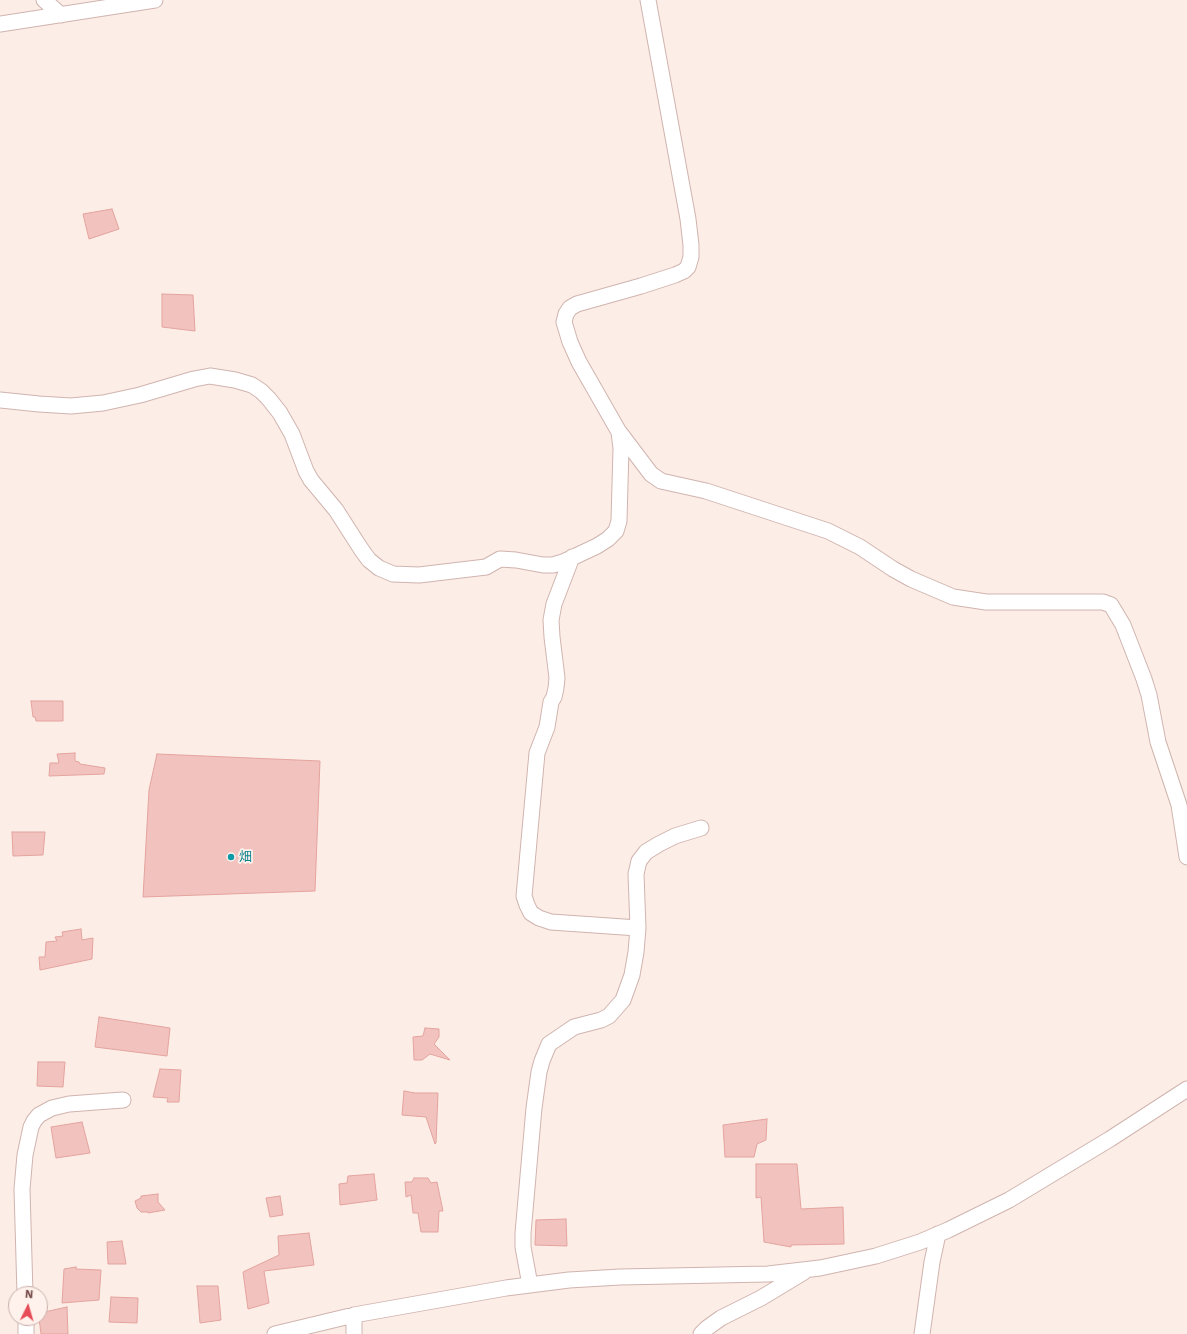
<!DOCTYPE html>
<html>
<head>
<meta charset="utf-8">
<style>
  body { margin:0 }
  #map { position:relative; width:1187px; height:1334px; overflow:hidden; background:#fcede6; font-family:"Work Sans",sans-serif }
  canvas { display:block }
  .north { position:absolute; left:8px; top:1286px; width:40px; height:40px; box-sizing:border-box; background:#fff2ec; border:1px solid #c8b0ac; border-radius:50%; rotate:5deg; font-size:11px; font-weight:700; line-height:16px; text-align:center; color:#764d4b }
  .north::after { content:''; display:block; margin:auto; width:14px; height:18px; background:#e64c58; clip-path:polygon(50% 0,100% 100%,50% 72%,0 100%) }
</style>
</head>
<body>
<div id="map">
<canvas width="1187" height="1334"></canvas>
<div class="north">N</div>
</div>
<script>
const ctx = document.querySelector('canvas').getContext('2d');
ctx.lineJoin = 'round';
function paint(path, color) { ctx.fillStyle = color; ctx.fill(path, 'evenodd'); }
const toPath = rows => new Path2D(rows.map(r => 'M' + r).join(''));
function trace(path, color, width, dash) { ctx.strokeStyle = color; ctx.lineWidth = width; ctx.lineCap = dash ? 'butt' : 'round'; ctx.setLineDash(dash || []); ctx.stroke(path); }
function label(font, color, halo, rows, align = 'center') {
  ctx.font = font + ' "Work Sans","Noto Sans SC",sans-serif'; ctx.lineWidth = 3.5; ctx.setLineDash([]); ctx.textBaseline = 'middle'; ctx.strokeStyle = halo; ctx.fillStyle = color; for (const [text, x, y, turn = 0] of rows) {
    ctx.save(); ctx.translate(x, y); ctx.rotate((+turn || 0) * Math.PI / 180); ctx.textAlign = isNaN(turn) ? turn : align; if (halo) ctx.strokeText(text, 0, 0); ctx.fillText(text, 0, 0); ctx.restore();
  }
}
const building = toPath([
  [112,209,119,229,89,239,83,214,112,209],
  [162,294,193,295,195,331,162,327,162,294],
  [31,701,63,701,63,721,36,721,35,717,33,717,31,701],
  [75,753,75,761,79,762,80,764,105,768,104,774,49,776,50,763,59,763,57,754,75,753],
  [157,754,320,761,315,891,143,897,149,790,157,754],
  [12,832,45,832,43,855,13,856,12,832],
  [81,929,82,940,93,938,92,959,40,970,39,957,45,957,46,942,57,941,55,937,63,936,62,932,81,929],
  [99,1017,170,1028,167,1056,95,1047,99,1017],
  [425,1028,439,1029,439,1037,434,1044,450,1060,430,1054,422,1060,414,1060,413,1037,423,1036,425,1028],
  [38,1062,65,1062,63,1087,37,1086,38,1062],
  [160,1069,181,1070,179,1102,167,1102,168,1098,153,1097,160,1069],
  [404,1091,415,1093,438,1093,436,1143,435,1144,426,1117,402,1115,404,1091],
  [767,1119,766,1140,757,1144,754,1157,725,1157,723,1125,767,1119],
  [82,1122,90,1153,56,1158,51,1127,82,1122],
  [756,1164,797,1164,801,1209,843,1207,844,1244,791,1245,791,1247,764,1242,761,1197,756,1198,756,1164],
  [374,1174,377,1200,340,1205,339,1184,347,1183,348,1176,374,1174],
  [414,1178,428,1178,431,1183,437,1182,443,1211,439,1211,438,1232,421,1232,418,1213,413,1213,411,1195,406,1197,405,1182,412,1182,414,1178],
  [158,1194,158,1202,165,1210,148,1213,148,1212,141,1212,137,1208,135,1201,141,1198,141,1196,158,1194],
  [280,1196,283,1215,270,1217,266,1198,280,1196],
  [566,1219,567,1246,535,1245,536,1220,566,1219],
  [309,1233,314,1265,264,1271,269,1303,248,1309,243,1272,279,1255,278,1236,309,1233],
  [122,1241,126,1264,108,1264,107,1242,122,1241],
  [76,1267,76,1269,101,1270,99,1300,62,1303,64,1269,76,1267],
  [197,1286,218,1286,221,1320,200,1323,197,1286],
  [111,1297,138,1298,137,1323,109,1322,111,1297],
  [67,1307,68,1334,41,1334,39,1318,40,1318,40,1313,67,1307]
]);
const minor = toPath([
  [44,0,61,15],
  [0,24,155,0],
  [0,400,39,404,71,406,103,403,140,395,194,379,210,376,235,380,252,385,261,391,269,399,280,413,292,434,306,471,311,480,336,510,361,549,369,560,379,568,393,574,419,575,486,567,500,559,516,560,543,565,553,565,563,562,597,546,608,539,616,531,619,521,621,448,619,432,579,362,570,342,564,322,566,314,570,308,577,304,641,286,675,275,684,271,688,267,691,257,691,245,688,219,648,0],
  [620,433,651,474,661,481,706,491,828,531,860,547,893,569,911,579,953,597,986,602,1103,602,1111,605,1123,625,1144,679,1149,695,1158,742,1179,805,1187,857],
  [572,557,554,604,551,620,552,637,557,678,556,688,554,697,551,702,547,727,537,753,524,896,527,905,531,913,539,918,551,922,638,928],
  [530,1285,523,1247,523,1233,534,1108,539,1072,542,1061,549,1044,555,1040,574,1027,601,1020,609,1016,623,1000,632,975,636,952,638,928,636,874,639,861,646,852,659,844,675,836,701,828],
  [25,1294,22,1189,25,1155,31,1127,34,1121,39,1115,52,1108,69,1104,123,1100],
  [26,1318,26,1334],
  [275,1334,354,1315,506,1288,569,1280,620,1277,768,1274,820,1268,876,1256,920,1242,948,1230,1009,1200,1110,1139,1187,1089],
  [354,1334,354,1315],
  [701,1334,707,1328,721,1318,761,1298,804,1272],
  [922,1334,932,1262,938,1234]
]);
const markers = [
  [231,857,4,"#0f9aa8"]
];
const cultureNames = [
  ["畑",239,857]
];
paint(building, '#f2c2be');
trace(building, '#e4a39e', 1);
trace(minor, '#d0b4af', 17);
trace(minor, '#fff', 15);
for (const [x, y, r, color] of markers) { const dot = new Path2D(); dot.arc(x, y, r, 0, 2 * Math.PI); ctx.fillStyle = color; ctx.fill(dot); trace(dot, '#fff2ec', 1.5); }
label('13px', '#0d838f', '#fff2ec', cultureNames, 'left');
</script>
</body>
</html>
